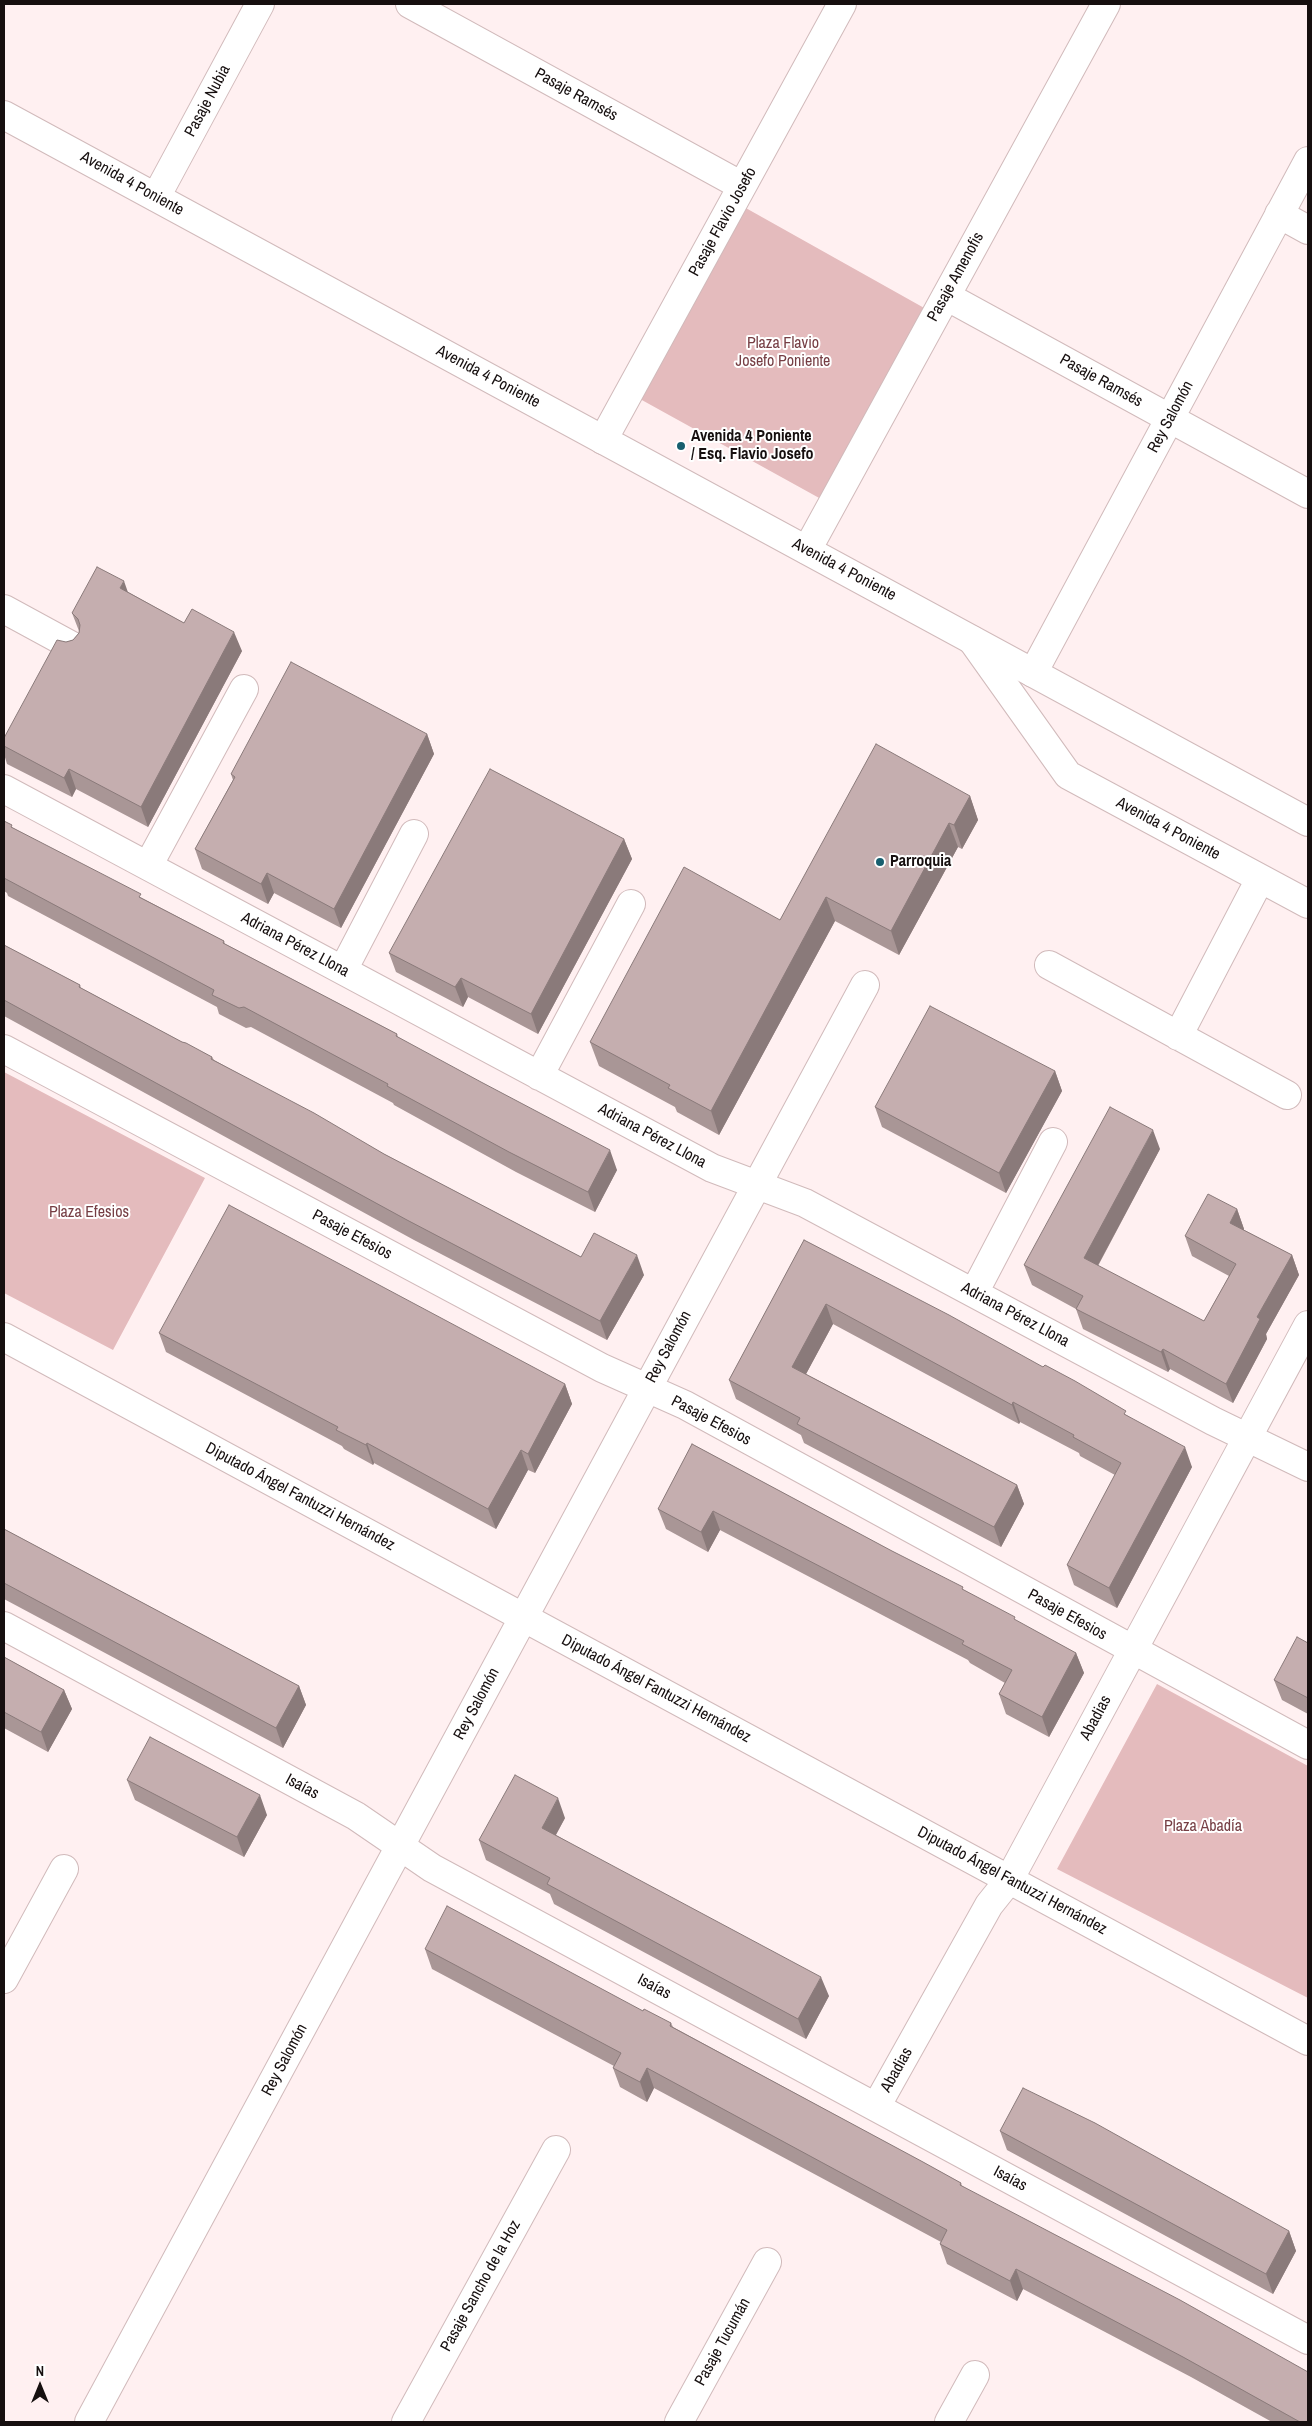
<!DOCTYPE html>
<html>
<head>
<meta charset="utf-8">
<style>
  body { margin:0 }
  #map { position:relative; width:1312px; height:2426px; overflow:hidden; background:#fff0f1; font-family:"Archivo Narrow",sans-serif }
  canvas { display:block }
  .frame { position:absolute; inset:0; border:5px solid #160f0f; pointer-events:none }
  .north { position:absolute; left:15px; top:2361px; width:50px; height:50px; -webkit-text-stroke:4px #fff; paint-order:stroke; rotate:0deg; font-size:14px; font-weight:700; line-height:20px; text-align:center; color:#160f0f }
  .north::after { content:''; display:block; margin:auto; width:18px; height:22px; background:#160f0f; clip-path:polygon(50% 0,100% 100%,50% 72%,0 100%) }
</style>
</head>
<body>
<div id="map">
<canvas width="1312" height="2426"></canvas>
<div class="frame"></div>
<div class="north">N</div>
</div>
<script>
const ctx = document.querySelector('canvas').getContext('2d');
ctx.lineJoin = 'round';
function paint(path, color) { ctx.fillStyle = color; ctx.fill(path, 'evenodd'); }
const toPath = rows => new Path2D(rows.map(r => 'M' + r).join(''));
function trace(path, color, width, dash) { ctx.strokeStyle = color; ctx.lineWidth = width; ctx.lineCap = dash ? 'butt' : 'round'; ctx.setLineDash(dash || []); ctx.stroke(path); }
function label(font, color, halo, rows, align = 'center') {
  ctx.font = font + ' "Archivo Narrow",sans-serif'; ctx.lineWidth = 4; ctx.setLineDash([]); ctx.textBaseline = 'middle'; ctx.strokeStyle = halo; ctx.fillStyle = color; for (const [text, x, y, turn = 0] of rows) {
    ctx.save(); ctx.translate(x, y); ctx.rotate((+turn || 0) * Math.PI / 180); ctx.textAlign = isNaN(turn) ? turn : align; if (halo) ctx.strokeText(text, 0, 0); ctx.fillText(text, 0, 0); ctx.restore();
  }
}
const green = toPath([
  [744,207,926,309,821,499,640,399],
  [4,1072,205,1178,113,1350,4,1293],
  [1157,1684,1308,1766,1308,1998,1057,1869]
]);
const minor = toPath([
  [410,4,742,186],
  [156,197,260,4],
  [1279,214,1308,230],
  [946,296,1308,494],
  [603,440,842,4],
  [807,550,1106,4],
  [4,609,72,646],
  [972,640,1068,775,1308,904],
  [1033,673,1308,161],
  [4,789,712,1168,805,1203,1213,1421,1308,1467],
  [148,866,244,689],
  [1049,965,1287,1095],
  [343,970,414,834],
  [1178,1036,1260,879],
  [4,1049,602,1368,685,1405,1308,1745],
  [539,1076,631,904],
  [974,1293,1053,1142],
  [4,1337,1308,2041],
  [4,1626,356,1816,432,1868,1308,2340],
  [4,1979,64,1869],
  [876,2107,989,1905,1009,1880,1308,1325],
  [89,2422,865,985],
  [406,2422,556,2150],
  [679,2422,767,2262],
  [949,2422,975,2375]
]);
const tertiary = toPath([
  [4,115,1308,822]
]);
const wall = toPath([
  [128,592,184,623,242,651,148,827,76,789,72,797,7,764,4,754,4,738,66,642,73,640,79,633,79,631,72,613],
  [427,734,434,754,341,928,274,893,268,904,202,869,195,849,233,780,231,774],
  [970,796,978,820,962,849,958,847,899,955,835,921,719,1135,677,1112,675,1107,599,1066,590,1042,780,920],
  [4,821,13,828,142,898,224,941,225,944,397,1034,398,1037,617,1170,595,1212,516,1172,394,1105,393,1103,251,1027,246,1028,219,1014,217,1007,8,896,7,893,4,891],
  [624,839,632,859,538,1034,468,997,463,1007,396,972,389,953],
  [4,945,80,985,81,988,182,1042,212,1057,214,1060,384,1154,581,1257,644,1275,607,1340,414,1240,4,1016],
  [1055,1071,1062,1091,1006,1193,882,1127,875,1107],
  [1160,1149,1098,1266,1204,1321,1229,1276,1192,1256,1185,1236,1237,1209,1244,1229,1244,1230,1292,1255,1299,1275,1266,1334,1267,1339,1233,1403,1170,1369,1168,1372,1083,1329,1076,1309,1032,1285,1024,1265],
  [804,1240,1128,1416,1192,1467,1117,1608,1074,1585,1067,1565,1115,1475,1080,1456,1079,1453,1020,1422,1019,1424,833,1324,806,1374,1017,1485,1024,1504,1001,1547,804,1443,801,1435,736,1399,729,1380],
  [159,1333,565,1384,572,1404,535,1473,528,1470,496,1529,374,1463,373,1465,344,1449,342,1446,166,1352],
  [692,1444,964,1590,1016,1621,1076,1653,1084,1673,1049,1737,1006,1714,999,1694,1005,1683,970,1663,968,1660,720,1530,708,1552,666,1529,658,1509],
  [4,1529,299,1686,306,1705,283,1748,4,1599],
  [1308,1643,1308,1714,1282,1700,1274,1680],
  [4,1657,64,1690,72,1709,48,1752,4,1728],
  [127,1780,267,1815,244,1857,135,1800],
  [565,1818,556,1835,829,1996,806,2039,554,1904,550,1894,486,1860,479,1840],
  [425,1949,643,2011,671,2023,673,2027,961,2183,962,2186,1308,2422,1272,2422,1191,2377,1023,2289,1017,2301,947,2264,940,2244,941,2242,654,2088,647,2102,620,2087,613,2068,614,2066,432,1969],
  [1000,2131,1289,2231,1296,2251,1273,2294,1007,2150]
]);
const shadedWall = toPath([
  [124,581,131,601,120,588],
  [234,632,242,651,148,827,141,807],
  [427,734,434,754,341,928,334,909],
  [69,769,76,789,72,797,64,778],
  [970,796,978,820,962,849,954,825],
  [949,823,958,847,899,955,891,931],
  [624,839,632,859,538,1034,531,1014],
  [267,873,274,893,268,904,261,884],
  [826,897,835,921,719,1135,711,1111],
  [461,978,468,997,463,1007,455,987],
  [1055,1071,1062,1091,1006,1193,999,1173],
  [1153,1130,1160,1149,1091,1278,1084,1258],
  [610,1150,617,1170,595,1212,588,1192],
  [1237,1209,1244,1229,1237,1243,1230,1223],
  [637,1255,644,1275,607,1340,600,1321],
  [1292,1255,1299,1275,1266,1334,1267,1339,1233,1403,1226,1384,1257,1317],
  [826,1304,833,1324,799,1387,792,1367],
  [1163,1349,1170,1369,1168,1372,1161,1352],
  [565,1384,572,1404,535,1473,528,1454],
  [1013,1402,1020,1422,1019,1424,1012,1405],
  [367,1443,374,1463,373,1465,366,1445],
  [1185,1447,1192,1467,1117,1608,1109,1588],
  [521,1450,528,1470,496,1529,488,1509],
  [1017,1485,1024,1504,1001,1547,994,1527],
  [713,1511,720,1530,708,1552,701,1532],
  [1076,1653,1084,1673,1049,1737,1042,1717],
  [299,1686,306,1705,283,1748,276,1728],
  [64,1690,72,1709,48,1752,41,1732],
  [260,1795,267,1815,244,1857,237,1837],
  [558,1798,565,1818,549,1847,542,1828],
  [821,1977,829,1996,806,2039,798,2019],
  [647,2068,654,2088,647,2102,640,2082],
  [1289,2231,1296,2251,1273,2294,1266,2274],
  [1016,2269,1023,2289,1017,2301,1010,2281]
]);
const building = toPath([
  [97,567,124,581,120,588,184,623,192,609,234,632,141,807,69,769,64,778,4,746,4,738,57,640,66,642,73,640,79,633,80,625,78,619,72,613,97,567],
  [291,662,427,734,334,909,267,873,261,884,195,849,235,777,231,774,291,662],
  [876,744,970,796,954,825,949,823,891,931,826,897,711,1111,668,1088,670,1085,590,1042,684,867,780,920,876,744],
  [490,769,624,839,531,1014,461,978,455,987,389,953,490,769],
  [4,821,12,825,11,827,110,878,141,894,139,897,224,941,223,943,397,1034,396,1036,481,1082,610,1150,588,1192,509,1152,387,1086,388,1084,244,1007,239,1008,212,995,214,990,4,878,4,821],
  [4,945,80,985,79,987,182,1042,186,1043,212,1057,211,1059,314,1113,384,1154,581,1257,594,1233,637,1255,600,1321,407,1220,4,1000,4,945],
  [930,1006,1055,1071,999,1173,875,1107,930,1006],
  [1110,1107,1153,1130,1084,1258,1204,1321,1236,1264,1185,1236,1208,1194,1237,1209,1230,1223,1292,1255,1257,1317,1260,1319,1226,1384,1163,1349,1161,1352,1076,1309,1083,1296,1024,1265,1110,1107],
  [229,1205,565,1384,528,1454,521,1450,488,1509,367,1443,366,1445,336,1430,338,1427,159,1333,229,1205],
  [804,1240,949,1315,1043,1367,1045,1365,1075,1381,1126,1411,1124,1414,1185,1447,1109,1588,1067,1565,1121,1463,1073,1437,1074,1435,1013,1402,1012,1405,826,1304,792,1367,1017,1485,994,1527,797,1424,800,1418,729,1380,804,1240],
  [692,1444,892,1551,963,1587,962,1589,1015,1617,1014,1619,1076,1653,1042,1717,999,1694,1012,1670,962,1644,964,1641,713,1511,701,1532,658,1509,692,1444],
  [4,1529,299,1686,276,1728,4,1583,4,1529],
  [1297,1637,1308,1643,1308,1698,1274,1680,1297,1637],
  [4,1657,64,1690,41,1732,4,1712,4,1657],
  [150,1737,260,1795,237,1837,127,1780,150,1737],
  [515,1775,558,1798,542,1828,821,1977,798,2019,547,1884,550,1878,479,1840,515,1775],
  [447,1906,643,2011,644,2009,671,2023,670,2026,923,2162,961,2183,960,2185,1180,2300,1308,2372,1308,2422,1300,2422,1183,2357,1016,2269,1010,2281,940,2244,947,2230,647,2068,640,2082,613,2068,621,2053,425,1949,447,1906],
  [1023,2088,1095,2123,1289,2231,1266,2274,1000,2131,1023,2088]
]);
const markers = [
  [681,446,5,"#175f6f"],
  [880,862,5,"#175f6f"]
];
const streetNames = [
  ["Pasaje Ramsés",576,95,29],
  ["Pasaje Nubia",208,101,-62],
  ["Avenida 4 Poniente",132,184,29],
  ["Pasaje Flavio Josefo",723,222,-61],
  ["Pasaje Amenofis",956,277,-61],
  ["Avenida 4 Poniente",488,377,28],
  ["Pasaje Ramsés",1101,381,29],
  ["Rey Salomón",1171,417,-62],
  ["Avenida 4 Poniente",844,570,28],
  ["Avenida 4 Poniente",1168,829,28],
  ["Adriana Pérez Llona",295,945,28],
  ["Adriana Pérez Llona",652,1136,28],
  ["Pasaje Efesios",352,1235,28],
  ["Adriana Pérez Llona",1015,1315,28],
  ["Rey Salomón",669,1347,-62],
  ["Pasaje Efesios",711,1421,28],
  ["Diputado Ángel Fantuzzi Hernández",300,1497,28],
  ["Pasaje Efesios",1067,1615,29],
  ["Diputado Ángel Fantuzzi Hernández",656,1689,28],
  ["Rey Salomón",477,1704,-62],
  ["Abadias",1096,1718,-62],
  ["Isaías",302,1787,28],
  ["Diputado Ángel Fantuzzi Hernández",1012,1881,28],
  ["Isaías",654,1987,28],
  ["Rey Salomón",285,2060,-62],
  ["Abadias",897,2070,-61],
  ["Isaías",1010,2179,28],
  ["Pasaje Sancho de la Hoz",481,2286,-61],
  ["Pasaje Tucumán",723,2342,-61]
];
const parkNames = [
  ["Plaza Flavio",783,344],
  ["Josefo Poniente",783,362],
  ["Plaza Efesios",89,1213],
  ["Plaza Abadía",1203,1827]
];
const poiNames = [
  ["Avenida 4 Poniente",691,437],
  ["/ Esq. Flavio Josefo",691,455],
  ["Parroquia",890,862]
];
paint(green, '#e4bbbd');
trace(minor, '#d1babb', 30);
trace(tertiary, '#d1babb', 30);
trace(minor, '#fff', 28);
trace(tertiary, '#fff', 28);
paint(wall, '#a99696');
paint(shadedWall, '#8a7a7a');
paint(building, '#c5aeaf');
trace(building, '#8a7a7a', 1);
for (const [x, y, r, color] of markers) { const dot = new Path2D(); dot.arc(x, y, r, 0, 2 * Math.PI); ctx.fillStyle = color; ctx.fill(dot); trace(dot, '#fff', 2); }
label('16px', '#160f0f', '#fff', streetNames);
label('16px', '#763e44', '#fff', parkNames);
label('bold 16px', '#160f0f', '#fff', poiNames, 'left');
</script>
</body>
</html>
